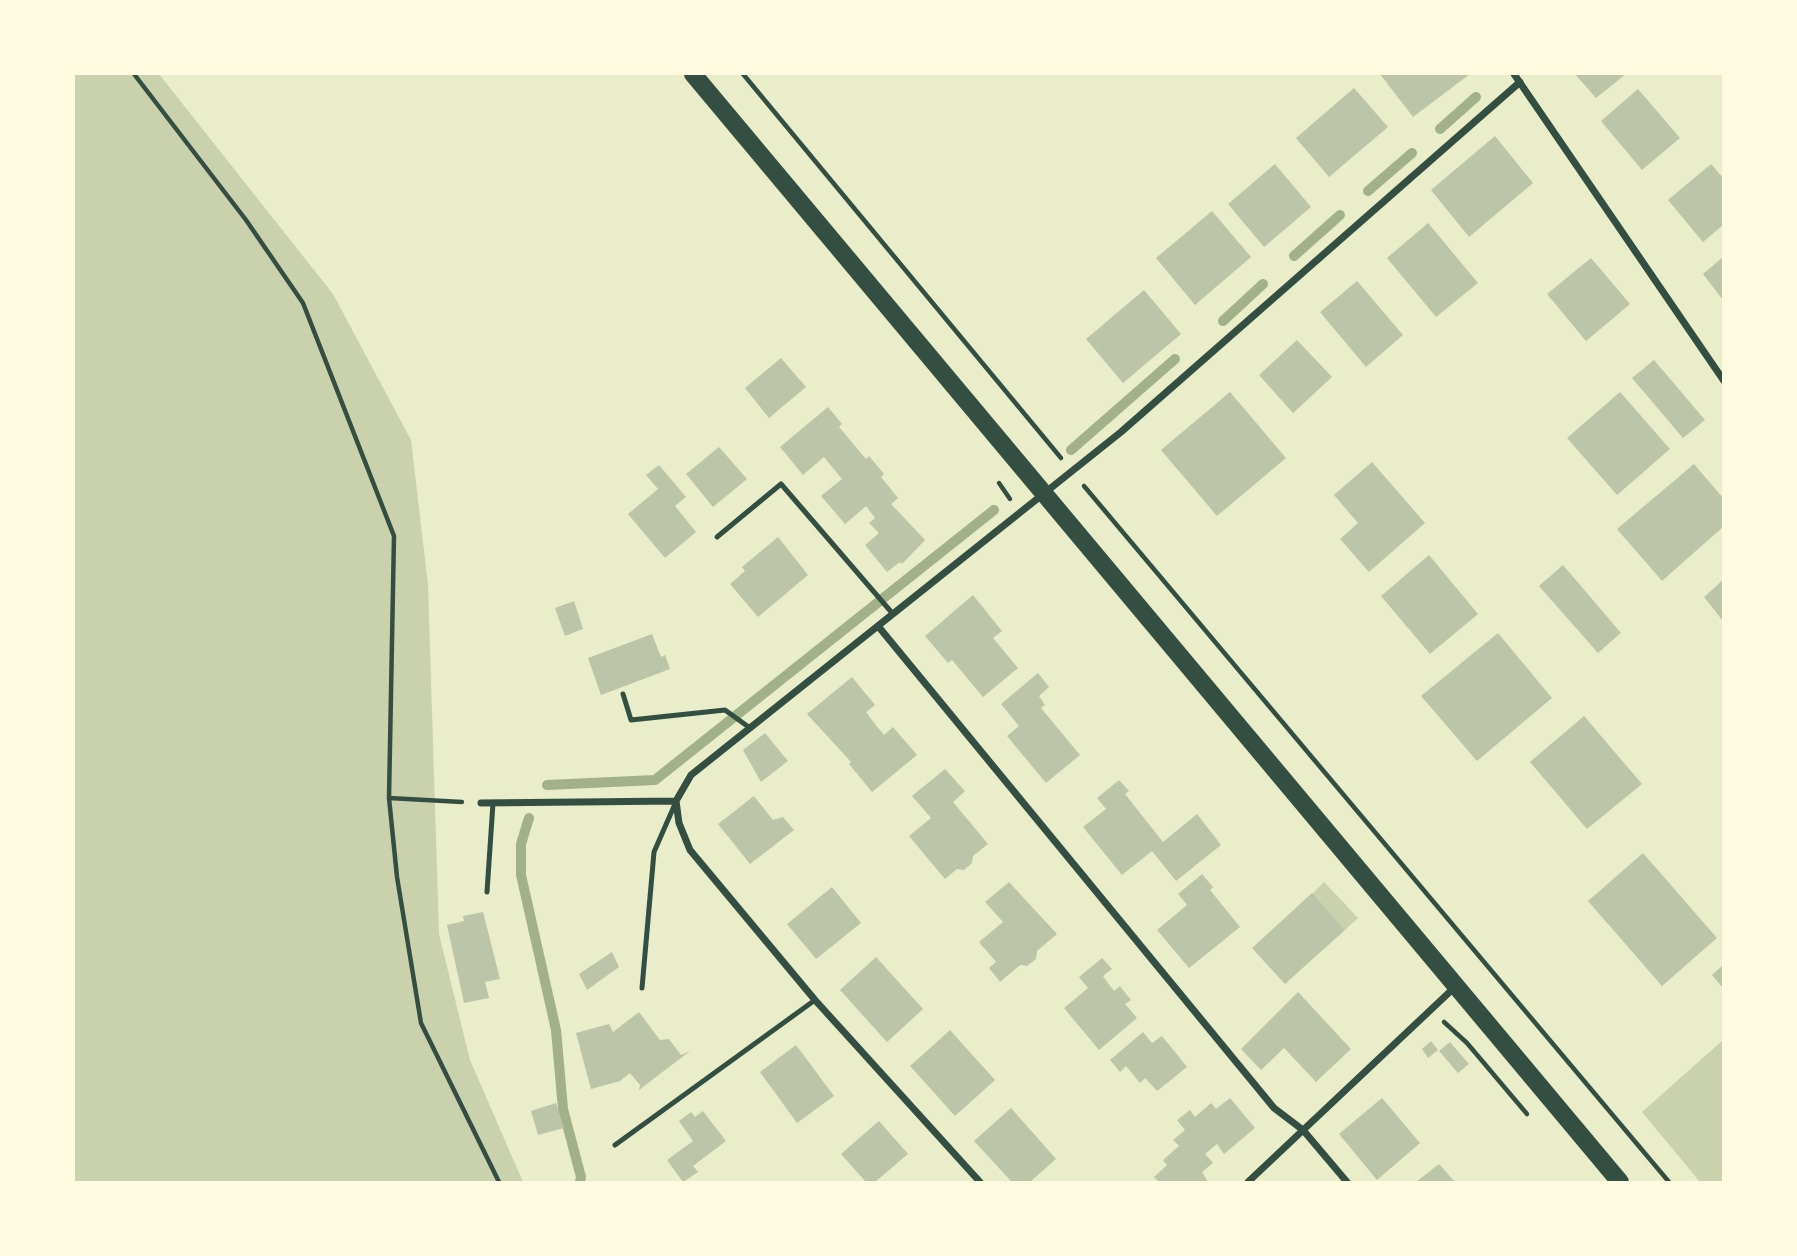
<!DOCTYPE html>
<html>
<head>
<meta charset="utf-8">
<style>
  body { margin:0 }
  #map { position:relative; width:1797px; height:1256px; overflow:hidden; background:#e9edc9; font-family:"Sofia Sans Condensed",sans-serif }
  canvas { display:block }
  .frame { position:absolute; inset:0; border:75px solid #fefae0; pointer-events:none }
</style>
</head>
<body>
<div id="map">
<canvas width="1797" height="1256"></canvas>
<div class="frame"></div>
</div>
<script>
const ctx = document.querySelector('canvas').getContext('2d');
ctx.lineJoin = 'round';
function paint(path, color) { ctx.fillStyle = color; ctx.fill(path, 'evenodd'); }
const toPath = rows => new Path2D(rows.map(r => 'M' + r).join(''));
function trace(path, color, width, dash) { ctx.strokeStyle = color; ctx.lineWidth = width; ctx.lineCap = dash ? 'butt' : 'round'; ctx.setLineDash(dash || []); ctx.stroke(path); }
const green = toPath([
  [74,74,159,74,333,294,411,440,428,585,439,934,470,1060,523,1182,74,1182],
  [1324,882,1358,918,1345,930,1312,894],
  [1723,1040,1723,1182,1700,1182,1642,1112]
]);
const stream = toPath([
  [1440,129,1476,97],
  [1368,191,1412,153],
  [1294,256,1340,215],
  [1223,321,1263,284],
  [1071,450,1175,359],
  [547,785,655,780,994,510],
  [529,818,521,844,521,875,556,1030,563,1109,581,1177,580,1182]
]);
const building = toPath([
  [1380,74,1470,74,1413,117],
  [1575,74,1626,74,1596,98],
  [1354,88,1388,127,1329,177,1296,138],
  [1638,89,1680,138,1642,170,1601,121],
  [1495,136,1533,183,1469,237,1431,190],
  [1275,164,1311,207,1264,247,1228,204],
  [1711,164,1723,178,1723,225,1703,242,1668,200],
  [1212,211,1251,257,1195,305,1156,258],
  [1428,223,1478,283,1436,317,1387,258],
  [1723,257,1723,300,1703,274],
  [1591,258,1630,304,1586,341,1547,294],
  [1357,281,1403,335,1366,367,1320,312],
  [1144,290,1181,334,1123,383,1086,339],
  [1297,340,1332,377,1293,413,1259,375],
  [781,358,806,387,769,418,745,388],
  [1654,360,1705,420,1683,438,1632,378],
  [1230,392,1286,458,1217,516,1161,450],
  [1620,392,1670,449,1617,495,1567,438],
  [828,407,842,424,839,427,866,459,869,456,884,474,881,477,898,498,891,504,925,540,902,564,900,562,887,572,865,545,879,533,869,523,875,518,866,506,845,524,821,496,842,479,824,457,803,475,780,447],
  [719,447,747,479,713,507,686,474],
  [1372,462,1425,523,1369,572,1340,539,1358,523,1334,495],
  [1694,464,1723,498,1723,527,1662,581,1617,529],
  [659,465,686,497,675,506,696,532,665,558,628,514,658,489,646,475],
  [778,537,808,575,758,617,730,584,745,571,742,567],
  [1429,555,1478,614,1430,654,1381,596],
  [1563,565,1621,633,1598,653,1539,586],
  [1723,580,1723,621,1704,597],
  [973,595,1002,631,993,638,1018,668,983,697,952,660,948,663,925,636],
  [574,601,583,629,565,636,555,608],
  [1498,633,1552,698,1477,761,1421,696],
  [652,634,661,657,665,655,670,669,601,695,588,658],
  [1038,673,1049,687,1039,696,1045,705,1041,708,1080,755,1046,783,1007,736,1019,726,1001,704],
  [852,677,875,705,866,712,875,724,884,735,893,727,917,755,872,792,849,764,851,762,807,714],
  [1584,716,1642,784,1587,829,1530,762],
  [765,733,788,761,761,782,743,750],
  [945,769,965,791,953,802,988,844,973,856,972,863,964,870,957,869,945,879,909,836,931,818,912,796],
  [1119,780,1129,791,1125,794,1163,842,1197,814,1221,845,1176,881,1152,851,1122,875,1083,827,1106,809,1097,798],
  [754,796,773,820,783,817,794,830,750,864,718,824],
  [1643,853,1717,938,1662,986,1588,901],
  [1202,874,1213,887,1210,890,1240,927,1189,968,1157,930,1187,905,1178,894],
  [1009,882,1057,934,1037,951,1036,959,1027,966,1020,965,1000,982,989,968,996,962,979,942,1003,922,985,902],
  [832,887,861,923,816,959,787,924],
  [1312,893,1345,930,1285,984,1252,948],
  [483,912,500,979,485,982,489,998,464,1003,447,925,464,921,463,916],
  [612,952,619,967,587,990,579,974],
  [876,957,923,1009,887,1042,840,990],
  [1102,958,1112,969,1103,976,1114,991,1120,986,1131,1000,1125,1004,1137,1018,1099,1050,1064,1008,1088,988,1079,977],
  [1723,965,1723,988,1712,975],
  [1298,992,1351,1049,1316,1082,1284,1048,1261,1070,1241,1049],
  [639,1012,660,1040,669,1039,681,1055,690,1051,639,1090,640,1085,630,1073,620,1081,591,1089,576,1033,609,1024,613,1032],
  [950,1030,995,1080,955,1116,910,1066],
  [1143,1032,1152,1043,1162,1036,1187,1067,1157,1091,1145,1078,1140,1083,1126,1066,1120,1072,1110,1060],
  [1431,1041,1438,1050,1428,1058,1422,1049],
  [1450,1042,1469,1064,1458,1073,1439,1051],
  [796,1045,834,1096,797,1123,760,1072],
  [1230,1098,1255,1128,1224,1154,1217,1144,1205,1154,1213,1163,1202,1172,1208,1182,1159,1182,1154,1177,1167,1165,1163,1160,1179,1146,1173,1140,1185,1130,1177,1120,1190,1110,1195,1117,1211,1103,1216,1109],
  [1382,1098,1420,1143,1377,1180,1339,1134],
  [556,1103,564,1128,538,1135,531,1111],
  [1011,1108,1056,1159,1030,1182,1012,1182,974,1141],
  [703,1111,726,1141,693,1166,698,1172,683,1182,667,1160,693,1141,679,1121,691,1112,695,1117],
  [879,1121,908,1154,875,1182,866,1182,841,1154],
  [1439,1164,1455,1182,1416,1182]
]);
const path = toPath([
  [134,74,246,220,303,303,394,536,389,798,397,877,421,1023,499,1182],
  [743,74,1061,458],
  [999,483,1010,499],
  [1084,486,1669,1182],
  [389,798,462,802],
  [1444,1022,1467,1043,1527,1114]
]);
const service = toPath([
  [717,537,781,484,893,614],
  [623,694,631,720,725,710,750,728],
  [487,892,493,803],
  [642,988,654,852,675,804],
  [615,1145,815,1000]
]);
const minor = toPath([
  [1514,74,1724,381],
  [878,626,1274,1108,1303,1130,1347,1182],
  [676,801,679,823,690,850,815,1000,980,1182],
  [481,803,676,801,691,775,1121,432,1520,82],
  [1248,1182,1456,986]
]);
const primary = toPath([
  [693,74,1620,1182]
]);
paint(green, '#cad2ad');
trace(stream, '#a3b18a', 10);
paint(building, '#bcc5a7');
trace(path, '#344e41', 4.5);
trace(service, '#344e41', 5);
trace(minor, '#344e41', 7);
trace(primary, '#344e41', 18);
</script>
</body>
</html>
